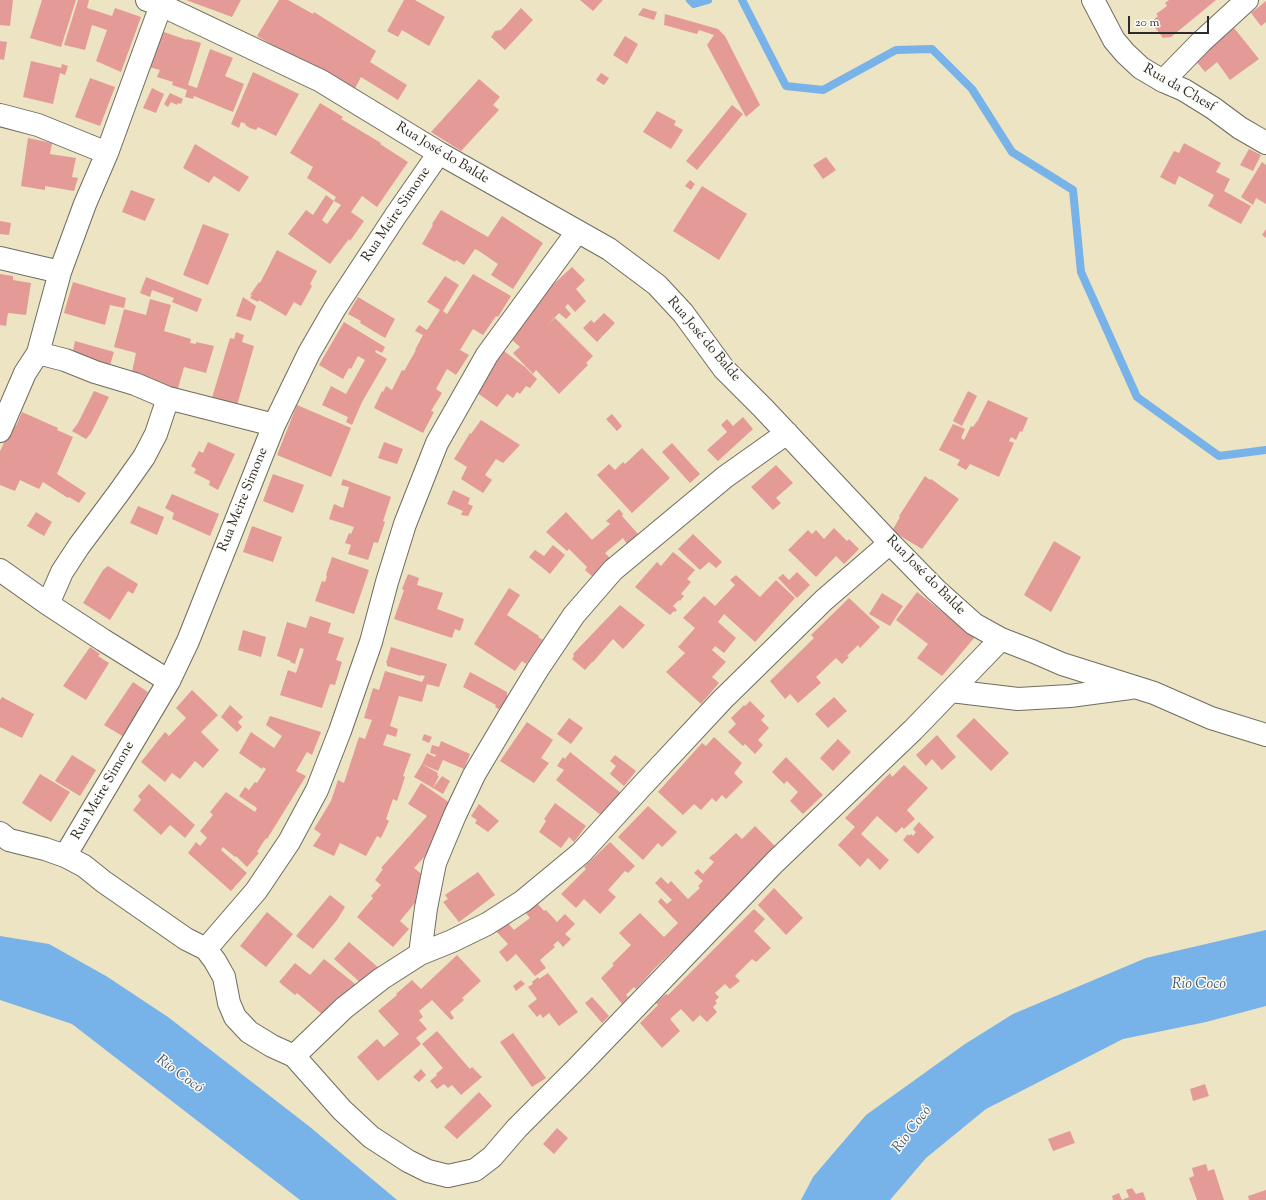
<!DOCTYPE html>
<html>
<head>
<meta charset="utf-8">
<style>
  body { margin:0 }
  #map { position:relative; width:1266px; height:1200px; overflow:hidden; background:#ece4c3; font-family:"Sorts Mill Goudy",serif }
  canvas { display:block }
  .scale { position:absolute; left:1128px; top:16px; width:81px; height:18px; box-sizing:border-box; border:2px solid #2b2b2b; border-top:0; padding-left:5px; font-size:12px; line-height:14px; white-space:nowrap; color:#2b2b2b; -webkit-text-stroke:3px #fdfcf7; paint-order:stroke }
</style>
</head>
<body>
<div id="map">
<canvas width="1266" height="1200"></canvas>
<div class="scale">20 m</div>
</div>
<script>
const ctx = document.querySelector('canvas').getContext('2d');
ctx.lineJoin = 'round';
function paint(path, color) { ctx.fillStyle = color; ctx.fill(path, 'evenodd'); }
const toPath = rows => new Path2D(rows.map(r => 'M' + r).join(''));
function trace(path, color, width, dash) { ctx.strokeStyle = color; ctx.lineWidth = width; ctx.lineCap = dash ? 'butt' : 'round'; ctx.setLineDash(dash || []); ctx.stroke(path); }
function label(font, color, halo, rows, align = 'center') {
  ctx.font = font + ' "Sorts Mill Goudy",serif'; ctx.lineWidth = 3; ctx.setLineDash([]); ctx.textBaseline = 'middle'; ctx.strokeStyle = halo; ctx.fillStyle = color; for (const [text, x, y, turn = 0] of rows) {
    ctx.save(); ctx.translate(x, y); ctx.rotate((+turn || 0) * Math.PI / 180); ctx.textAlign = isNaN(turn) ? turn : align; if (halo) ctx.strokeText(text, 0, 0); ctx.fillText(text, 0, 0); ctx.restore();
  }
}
const water = toPath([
  [1266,930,1266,1006,1206,1022,1123,1039,986,1109,926,1158,890,1200,801,1200,813,1177,866,1115,965,1044,1013,1014,1146,958],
  [0,936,49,944,106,976,168,1017,310,1127,397,1200,300,1200,72,1024,0,1000]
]);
const stream = toPath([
  [690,0,694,4,708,0],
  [742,0,786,86,823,90,896,50,932,49,972,89,1012,152,1073,190,1081,272,1137,397,1219,456,1266,450]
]);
const building = toPath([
  [0,0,13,0,10,26,0,25],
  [42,0,76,0,61,47,30,38],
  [78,0,89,0,87,8,112,16,115,8,141,17,121,72,96,61,107,30,92,25,85,50,64,45],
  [186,0,241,0,232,17],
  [279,0,288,0,313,14,314,12,376,51,370,62,407,85,398,100,361,77,353,92,257,36],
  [404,0,415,0,445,17,429,46,402,30,398,37,387,31],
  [580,0,603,0,593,11],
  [1169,0,1216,0,1171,37,1163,38,1151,22,1158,16,1156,14,1167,6,1165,3],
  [1266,1,1266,22,1261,26,1251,13],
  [521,8,533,20,505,50,491,37,495,31,501,30],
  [643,8,657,12,654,20,638,15],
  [665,14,718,29,725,36,760,105,746,117,707,45,714,35,699,30,697,34,664,25],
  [1234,28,1259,59,1230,80,1217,62,1205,72,1196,61,1200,55],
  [161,31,187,40,187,39,201,43,188,85,197,88,210,49,233,58,225,76,244,84,233,112,194,96,193,99,185,97,187,90,172,85,173,82,157,77,160,70,149,67],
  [625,36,638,44,627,64,613,55],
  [0,41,7,42,4,60,0,59],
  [31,61,61,68,62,64,68,66,65,75,60,73,53,104,23,97],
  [253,72,299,94,276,136,258,127,256,130,250,128,245,125,246,124,241,122,239,128,231,124],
  [601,73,609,78,604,85,596,80],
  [90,78,115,87,100,126,75,117],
  [479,79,500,97,493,105,499,110,461,151,431,132],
  [152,88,164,94,156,113,143,108],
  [170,93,183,99,181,104,178,103,177,105,171,102,168,107,164,104],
  [320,103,343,117,341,119,381,143,380,144,408,162,377,207,362,196,351,212,364,221,350,241,349,239,330,264,288,234,306,210,313,215,326,195,334,201,336,197,307,178,313,167,290,153],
  [334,201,341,205,327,224,322,220],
  [732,105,743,114,697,170,686,161],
  [657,111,676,121,674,125,683,130,671,149,643,132],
  [28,138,52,143,50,154,76,158,72,177,78,178,74,191,45,186,45,190,21,186],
  [1184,143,1221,163,1216,172,1230,179,1224,191,1251,206,1241,224,1208,206,1214,195,1179,176,1175,185,1160,177,1174,151,1179,153],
  [195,144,249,177,239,192,214,176,209,183,183,168],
  [1249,149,1261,155,1253,171,1240,165],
  [826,157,836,170,823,179,813,165],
  [1262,162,1266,165,1266,204,1256,198,1253,205,1241,197],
  [690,180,695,184,691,190,685,186],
  [702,186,747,214,719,260,673,231],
  [131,190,155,199,145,221,122,212],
  [441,210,488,237,502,216,543,243,513,289,491,275,498,264,479,251,475,249,464,265,456,260,455,262,422,244,433,225,432,224],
  [0,221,11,223,9,235,0,234],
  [203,224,229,234,208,285,183,275],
  [1266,229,1266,238,1262,235],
  [277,250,317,271,310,284,312,286,301,306,294,302,286,316,259,300,258,302,250,298,252,295,250,295,259,282,260,283],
  [572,267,585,280,576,289,586,301,575,312,568,304,565,307,571,314,566,319,559,313,547,326,555,318,593,356,586,363,588,365,559,394,536,370,533,374,513,353,520,347,512,340,542,295],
  [0,274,13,276,13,280,31,283,26,315,8,313,6,326,0,325],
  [473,274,511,296,498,317,496,316,483,335,473,329,460,350,469,355,456,375,447,369,436,389,442,393,431,411,434,412,423,433,374,408,382,391,383,392,386,386,392,390,402,370,404,371,416,350,415,350,423,335,415,331,419,325,427,330,440,310,427,302,445,276,459,285,443,311,447,314],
  [146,277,202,299,197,312,172,302,174,298,152,290,150,297,140,293],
  [73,282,126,298,124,308,110,305,105,325,64,313],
  [243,297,256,306,251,321,236,316],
  [358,297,395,319,385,338,360,323,361,321,348,314],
  [150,299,171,305,164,331,191,339,190,343,196,344,196,342,214,346,206,373,184,367,177,392,151,384,152,378,132,372,136,353,114,347,124,309,146,315],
  [604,313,615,323,597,342,583,328,591,320,594,323],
  [344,322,385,347,382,353,376,350,375,352,387,359,362,402,352,425,346,422,348,417,322,405,331,386,346,394,365,360,358,356,351,369,349,368,343,379,319,365],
  [236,332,244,335,242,342,254,346,236,409,211,401,230,338,234,339],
  [75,341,114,352,110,365,72,355],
  [504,351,525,367,537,379,530,388,526,386,520,394,517,392,513,398,507,394,497,407,476,392],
  [94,391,109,397,91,433,86,439,72,431,78,423],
  [968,391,977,396,962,426,953,421],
  [988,400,1028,418,1022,432,1020,431,1016,440,1011,437,1009,441,1014,443,999,477,970,464,966,470,957,465,960,460,939,450,953,424,965,429,961,438,964,440,971,426,973,427,977,421,977,422],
  [297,405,351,428,331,477,277,455],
  [22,412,58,428,57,430,73,437,57,474,86,493,79,503,69,497,68,498,43,482,39,489,20,480,15,491,0,485,0,451,13,424,16,426],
  [612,414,622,426,617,431,606,419],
  [743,417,753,429,718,461,707,450,727,432,721,425,727,419,733,426],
  [481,420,520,445,503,463,496,459,485,475,492,480,483,493,461,479,467,467,454,459,470,433,471,434],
  [208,442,235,454,218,490,209,485,210,481,194,473,196,469,191,466,199,451,203,453],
  [384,442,403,449,397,464,378,458],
  [672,443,700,474,690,483,662,452],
  [642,448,670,478,632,513,597,475,609,464,615,470,623,462,625,464],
  [776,465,793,483,776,498,781,503,773,510,751,487],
  [273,474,304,485,293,513,263,501],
  [925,476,930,480,931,479,959,499,922,549,892,531,900,517,899,516],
  [343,479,391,497,383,521,385,522,378,543,374,542,368,560,348,554,351,545,345,543,349,533,351,534,354,527,329,519,334,504,343,508,349,487,341,485],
  [453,490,470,498,468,504,473,506,468,516,461,515,463,511,447,504],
  [172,494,219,514,210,536,172,519,174,513,165,508],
  [138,506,164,517,157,535,130,523],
  [619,509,623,514,622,516,638,534,627,544,623,538,605,553,612,560,594,578,585,570,587,567,569,549,567,551,546,532,566,512,592,540,610,524,606,521],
  [36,512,52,522,44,536,27,526],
  [252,526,282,537,273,562,243,552],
  [834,528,847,541,849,539,859,549,844,564,836,556,816,577,788,550,808,530,812,534,816,530,824,539],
  [693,534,722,562,716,568,709,562,700,570,678,549],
  [1054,541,1081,557,1051,612,1024,595],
  [553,545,565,555,550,574,529,557,535,550,544,556],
  [673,552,695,570,687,579,691,582,681,594,684,596,680,601,679,600,673,606,677,610,675,612,674,611,670,615,635,587,657,562,661,566],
  [332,557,369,570,354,614,315,601,322,581,325,582,327,576,326,575],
  [108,566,138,584,133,594,128,591,110,620,83,603,103,570],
  [797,572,810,585,797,598,778,578,783,574,789,580],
  [408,574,419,578,417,585,443,593,437,609,464,619,460,631,455,629,452,638,394,619,404,590,402,589],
  [736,575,760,597,776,580,795,598,755,642,724,614,718,622,736,638,724,653,715,646,712,650,726,662,712,677,719,683,701,704,666,672,685,653,678,647,695,628,683,618,704,596,715,606,735,585,730,580],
  [509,588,520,595,507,615,539,636,538,637,543,640,526,664,522,661,515,671,474,644],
  [917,592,975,637,942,676,917,658,928,644,896,620],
  [882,593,903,606,890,626,869,614],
  [849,598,880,627,860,648,858,645,847,656,849,657,842,664,836,658,816,677,821,683,798,703,790,694,785,699,770,681,814,638,811,635],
  [620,605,645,625,623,649,613,639,593,662,592,662,585,670,572,659,574,656,573,654],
  [310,616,331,623,328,633,344,638,336,660,342,662,335,685,330,684,322,708,280,695,288,670,296,673,304,649,300,648,295,664,290,662,291,661,277,656,287,622,306,628],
  [243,630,266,637,261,657,238,650],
  [90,647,100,654,98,656,109,663,86,700,63,686],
  [391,647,447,664,439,687,427,684,422,702,399,696,390,726,398,729,396,737,387,734,383,745,411,754,403,776,405,777,397,801,393,799,386,819,389,821,381,838,377,836,366,856,340,843,334,856,313,846,321,834,314,829,331,801,338,780,344,783,359,737,365,739,372,720,364,718,373,688,379,690,385,671,422,682,425,676,421,675,421,676,387,666,387,663,386,663],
  [470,672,507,692,507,698,500,710,495,707,496,705,463,687],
  [133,682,148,692,140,706,142,708,124,737,104,725],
  [192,690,218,715,201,732,219,750,203,768,195,761,180,779,172,773,165,782,141,762,165,732,169,736,186,718,176,708],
  [2,697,34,714,22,738,0,727,0,700],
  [834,697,847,711,828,728,815,714],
  [750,701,765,716,761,720,769,728,758,740,763,745,755,754,745,744,743,746,728,732,736,724,731,718,744,705,745,706],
  [230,705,243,717,238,722,242,727,237,732,221,717],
  [270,716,321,732,312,755,307,752,296,771,306,776,267,839,266,838,257,852,259,853,247,867,236,856,235,857,223,847,221,850,247,873,231,891,188,853,196,842,200,846,207,838,200,831,213,815,210,812,226,792,255,812,257,808,239,796,245,787,249,790,255,782,257,783,266,769,263,767,262,769,239,753,251,732,274,748,282,736,266,725],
  [569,718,583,728,571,744,557,734],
  [974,718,1009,753,991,771,956,736],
  [527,722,553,740,541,758,549,763,534,783,500,761],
  [424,734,432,737,429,743,422,740],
  [937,735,956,757,942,770,932,759,926,766,916,755],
  [714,737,742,763,734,773,743,782,726,799,722,795,716,802,712,798,701,810,694,804,683,815,658,792,702,743,706,746],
  [838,739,851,752,833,771,820,758],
  [441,741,470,754,464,769,443,760,438,771,422,764,427,753,435,757,436,755,430,753,432,745,439,747],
  [570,752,621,793,602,816,556,780,564,770,557,766,563,757,565,759],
  [72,755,96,770,80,796,55,781],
  [615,755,636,771,624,786,610,774,616,766,610,761],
  [786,757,823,795,803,814,790,801,798,792,787,781,784,784,772,772],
  [422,764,438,773,437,775,439,776,433,788,414,777],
  [904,765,928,788,907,810,915,819,904,829,902,827,896,833,877,816,861,834,889,860,880,870,868,858,860,867,838,845,855,827,845,818,890,773,892,777],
  [40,774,70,792,51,822,22,803],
  [442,776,450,781,443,794,433,788],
  [421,783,453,805,429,852,414,868,428,879,416,895,419,898,400,921,409,929,393,947,357,917,373,898,371,896,381,885,375,880,383,869,381,868,427,816,408,804],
  [149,784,195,825,185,838,170,825,161,835,133,810,141,800,138,796],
  [555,803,586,826,574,842,569,837,561,848,539,832,546,821,544,819],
  [479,804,499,821,488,832,475,823,477,820,471,816],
  [648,806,677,832,662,847,658,843,643,860,618,837],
  [919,822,934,837,918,854,903,840,908,834,909,836,911,834,913,836,916,832,913,829],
  [755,826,776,847,724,901,655,968,636,989,634,987,626,995,628,997,622,1004,601,978,614,965,612,964,631,945,619,933,640,913,664,937,678,923,658,902,661,898,667,904,672,900,655,883,661,877,668,884,671,881,688,899,700,888,698,886,703,881,694,873,698,869,703,874,714,862,709,858,713,854,713,855,736,833,742,839],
  [610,842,635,866,628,873,625,871,608,890,616,897,600,914,584,899,576,908,561,894,586,869,584,867],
  [478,872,495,895,459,922,443,902,448,899,445,895],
  [774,888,803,918,786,935,758,905],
  [330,895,345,907,337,920,313,949,296,936],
  [537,903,544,911,546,910,557,922,565,914,575,924,565,934,571,939,563,947,558,941,553,945,555,947,540,960,546,968,535,976,516,954,507,962,499,952,508,944,496,931,507,922,514,930,530,918,525,912],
  [754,909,765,919,754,931,771,948,756,962,752,959,735,976,740,981,730,989,725,984,715,993,719,997,715,1001,717,1003,713,1007,717,1012,707,1022,700,1015,693,1022,681,1009,670,1019,680,1031,662,1048,640,1023,658,1005,656,1003,666,994,668,995],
  [267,912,293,934,266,967,240,946],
  [349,942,380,969,363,985,334,959],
  [457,955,481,981,462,998,464,1000,450,1012,454,1018,451,1020,432,1000,419,1011,423,1017,419,1020,427,1029,416,1038,421,1044,378,1081,357,1057,377,1039,384,1047,399,1034,378,1011,397,995,396,994,412,980,421,989],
  [324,959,359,987,330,1021,297,993,295,995,279,982,295,963,310,975],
  [548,973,578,1012,559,1026,549,1013,543,1018,540,1014,537,1017,528,1006,537,999,528,987,533,984,532,982,538,977,539,979],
  [521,980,525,984,516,991,513,986],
  [592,997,609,1016,602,1023,585,1003],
  [437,1031,470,1069,472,1067,482,1077,461,1095,452,1085,448,1088,444,1084,437,1089,430,1081,437,1075,436,1074,443,1068,422,1044],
  [513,1033,546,1078,532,1087,500,1042],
  [421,1069,426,1075,419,1082,413,1077],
  [1205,1084,1209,1096,1193,1101,1190,1089],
  [479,1092,492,1106,457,1139,444,1127],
  [557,1128,568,1138,554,1154,543,1144],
  [1070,1131,1075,1143,1053,1151,1048,1139],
  [1206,1164,1208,1171,1214,1169,1224,1200,1197,1200,1189,1178,1194,1176,1192,1168],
  [1132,1188,1136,1194,1143,1192,1146,1200,1122,1200,1129,1197,1126,1190],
  [1266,1190,1266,1200,1249,1200,1248,1196],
  [1119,1193,1122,1200,1113,1200,1112,1196]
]);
const street = toPath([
  [147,0,161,5,321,81,439,153,609,249,657,285,683,313,724,369,763,408,890,543,936,590,974,624,1001,639,1032,651,1062,664,1154,693,1211,718,1266,735],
  [1093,0,1114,40,1125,53,1141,68,1163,81,1184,90,1213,108,1240,128,1266,143],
  [1163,81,1201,42,1247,0],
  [0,115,38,125,107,153],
  [0,258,60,272],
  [38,353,65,360,95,372,135,384,168,398,274,425],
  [0,431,25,373,38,353,60,272,85,204,107,153,161,5],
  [0,570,48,604,103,640,169,681],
  [48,604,62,572,79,546,120,491,144,457,156,434,168,398],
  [951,691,1018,699,1070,696,1130,688],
  [0,833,9,840,45,849,65,856,84,866,104,882,186,939,206,949,215,961,224,977,229,1003,235,1017,249,1032,272,1046,294,1056,342,1110,371,1137,408,1161,428,1171,448,1176,475,1170,492,1157,517,1128,579,1066,775,862,913,730,1001,639],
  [65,856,169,681,188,641,274,425,309,353,335,308,396,215,439,153],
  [206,949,256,891,289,842,317,790,340,731,371,642,387,582,405,524,437,443,487,355,577,232],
  [420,954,426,908,435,863,455,815,474,775,509,716,539,667,574,615,613,570,725,477,787,433],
  [294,1056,344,1008,381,979,420,954,452,941,487,924,523,901,581,853,640,788,722,700,824,600,890,543]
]);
const streetNames = [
  ["Rua da Chesf",1179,89,30],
  ["Rua José do Balde",442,154,31],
  ["Rua Meire Simone",397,215,-56],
  ["Rua José do Balde",703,340,50],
  ["Rua Meire Simone",244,500,-68],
  ["Rua José do Balde",925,576,45],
  ["Rua Meire Simone",104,791,-60]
];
const waterNames = [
  ["Rio Cocó",1199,985],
  ["Rio Cocó",179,1075,36],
  ["Rio Cocó",913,1130,-53]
];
paint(water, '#77b2e8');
trace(stream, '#77b2e8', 8);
paint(building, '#e49b97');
trace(street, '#6f6c60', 24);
trace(street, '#fff', 22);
label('14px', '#2b2b2b', '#fdfcf7', streetNames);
label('italic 15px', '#465a6d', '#fdfcf7', waterNames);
</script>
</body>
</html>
